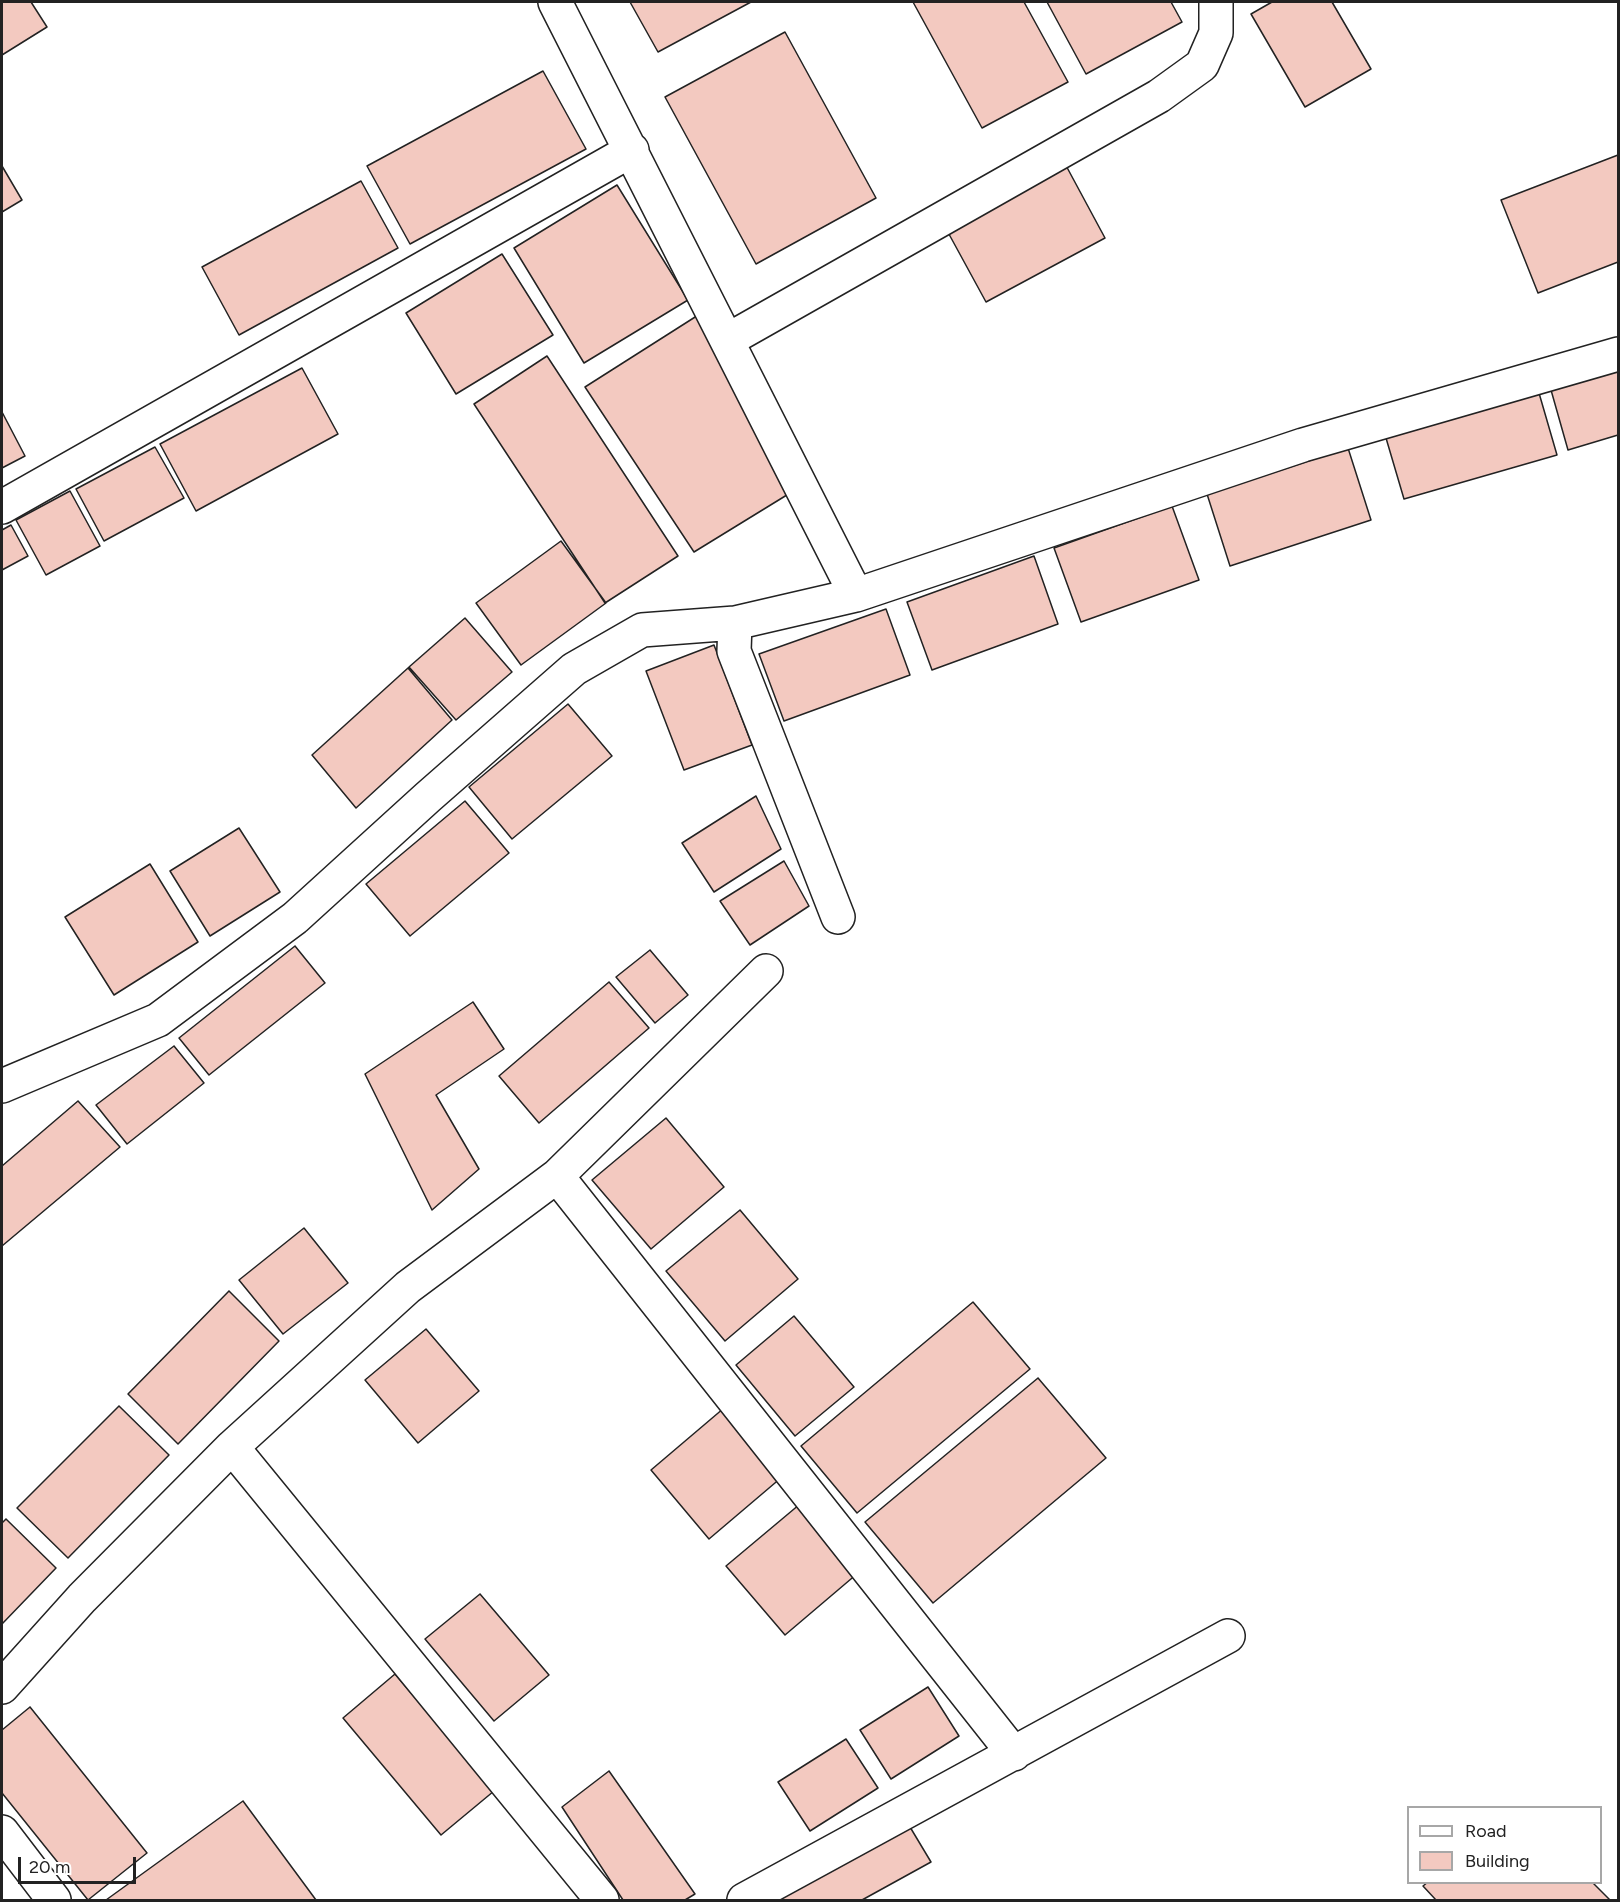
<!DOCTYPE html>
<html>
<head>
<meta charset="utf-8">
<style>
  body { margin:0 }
  #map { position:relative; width:1620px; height:1902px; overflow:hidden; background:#fff; font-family:Figtree,sans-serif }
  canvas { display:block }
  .frame { position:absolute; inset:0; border:3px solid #222; pointer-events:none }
  .legend { position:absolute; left:1407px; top:1806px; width:195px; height:78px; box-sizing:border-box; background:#fff; border:2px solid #a7a7a7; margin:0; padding:8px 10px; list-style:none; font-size:18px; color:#222 }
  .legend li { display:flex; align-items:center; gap:12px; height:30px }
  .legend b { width:30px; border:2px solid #a7a7a7 }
  .scale { position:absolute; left:18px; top:1857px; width:118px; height:27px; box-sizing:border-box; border:3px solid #222; border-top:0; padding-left:8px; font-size:18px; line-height:21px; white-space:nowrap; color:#222; -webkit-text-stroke:4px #fff; paint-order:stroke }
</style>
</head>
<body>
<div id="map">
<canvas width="1620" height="1902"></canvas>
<div class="frame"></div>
<ul class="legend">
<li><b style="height:8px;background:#fff"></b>Road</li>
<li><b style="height:16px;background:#f3c9c0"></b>Building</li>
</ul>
<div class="scale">20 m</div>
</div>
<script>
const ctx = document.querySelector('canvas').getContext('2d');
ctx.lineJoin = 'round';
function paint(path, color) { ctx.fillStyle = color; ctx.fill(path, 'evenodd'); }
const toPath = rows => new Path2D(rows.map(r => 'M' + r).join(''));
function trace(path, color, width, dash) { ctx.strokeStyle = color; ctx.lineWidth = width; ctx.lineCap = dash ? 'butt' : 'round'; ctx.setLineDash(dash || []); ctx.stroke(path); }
const building = toPath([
  [2,2,31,2,47,27,2,55,2,2],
  [630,2,751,2,658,52,630,2],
  [913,2,1024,2,1068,82,982,128,913,2],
  [1047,2,1171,2,1182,22,1086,74,1047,2],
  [1272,2,1332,2,1371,69,1305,107,1251,14,1272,2],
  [785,32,876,198,756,264,665,97,785,32],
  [543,71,586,149,410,244,367,166,543,71],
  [1618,155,1618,262,1538,293,1501,200,1618,155],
  [1063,160,1105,238,986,302,944,225,1063,160],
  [2,166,22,200,2,212,2,166],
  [361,181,398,248,239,335,202,267,361,181],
  [617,185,688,300,584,363,514,248,617,185],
  [502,254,553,335,456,394,406,313,502,254],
  [703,312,795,490,694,552,585,387,703,312],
  [547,356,678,556,605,603,474,404,547,356],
  [302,368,338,434,196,511,160,444,302,368],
  [1618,371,1618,435,1568,450,1551,390,1618,371],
  [1539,393,1557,455,1404,499,1386,438,1539,393],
  [2,412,25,456,2,468,2,412],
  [155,447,184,498,104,541,76,489,155,447],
  [1348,448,1371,520,1230,566,1207,494,1348,448],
  [70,491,100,546,46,575,16,520,70,491],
  [1172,506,1199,580,1081,622,1054,548,1172,506],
  [11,525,28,556,2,570,2,530,11,525],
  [561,541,606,603,521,665,476,603,561,541],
  [1034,556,1058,624,932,670,907,602,1034,556],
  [886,609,910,675,784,721,759,654,886,609],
  [465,618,512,672,456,720,409,667,465,618],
  [714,645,752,745,684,770,646,671,714,645],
  [408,668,452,720,356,808,312,755,408,668],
  [568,704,612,756,512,839,469,787,568,704],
  [756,796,781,849,714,892,682,843,756,796],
  [465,801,509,853,410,936,366,884,465,801],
  [239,828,280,892,210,936,170,871,239,828],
  [784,861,809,906,750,945,720,901,784,861],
  [150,864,198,942,114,995,65,917,150,864],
  [295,946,325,983,209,1075,179,1038,295,946],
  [650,950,688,995,655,1023,616,977,650,950],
  [609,982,649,1028,539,1123,499,1076,609,982],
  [473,1002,504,1049,436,1095,479,1169,432,1210,365,1074,473,1002],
  [174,1046,204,1083,127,1144,96,1105,174,1046],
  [78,1101,120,1147,2,1246,2,1166,78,1101],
  [666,1118,724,1187,651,1249,592,1180,666,1118],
  [740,1210,798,1279,725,1341,666,1271,740,1210],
  [304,1228,348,1283,283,1334,239,1280,304,1228],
  [229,1291,279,1341,178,1444,128,1394,229,1291],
  [973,1302,1030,1369,857,1513,801,1446,973,1302],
  [794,1316,854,1387,795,1436,736,1365,794,1316],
  [426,1329,479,1391,418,1443,365,1380,426,1329],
  [1038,1378,1106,1458,933,1603,865,1522,1038,1378],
  [119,1406,169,1455,68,1558,17,1508,119,1406],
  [724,1408,782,1477,709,1539,651,1470,724,1408],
  [800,1504,858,1573,785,1635,726,1566,800,1504],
  [6,1519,56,1568,2,1624,2,1523,6,1519],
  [480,1594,549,1675,494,1721,425,1639,480,1594],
  [395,1674,494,1791,441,1835,343,1718,395,1674],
  [928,1687,959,1736,891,1779,860,1730,928,1687],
  [30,1707,147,1853,88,1900,2,1793,2,1730,30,1707],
  [846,1739,878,1788,810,1831,778,1782,846,1739],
  [609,1771,695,1894,685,1900,623,1900,562,1807,609,1771],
  [243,1801,316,1900,106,1900,243,1801],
  [910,1827,931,1862,862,1900,778,1900,910,1827],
  [1428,1882,1592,1882,1610,1900,1436,1900,1423,1886,1428,1882]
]);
const street = toPath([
  [555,2,856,595],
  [728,340,1159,96,1202,65,1216,33,1216,2],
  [2,507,632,150],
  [735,623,734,651,838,917],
  [2,1086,158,1020,295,918,428,797,574,669,642,630,735,623,856,595,1303,445,1618,354],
  [557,1176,1014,1754],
  [232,1447,602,1900],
  [2,1687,82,1598,232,1447,408,1287,557,1176,766,971],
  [2,1832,54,1900],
  [744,1900,1228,1636]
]);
paint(building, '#f3c9c0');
trace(building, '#222', 1.5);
trace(street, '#222', 36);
trace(street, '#fff', 33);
</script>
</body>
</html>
